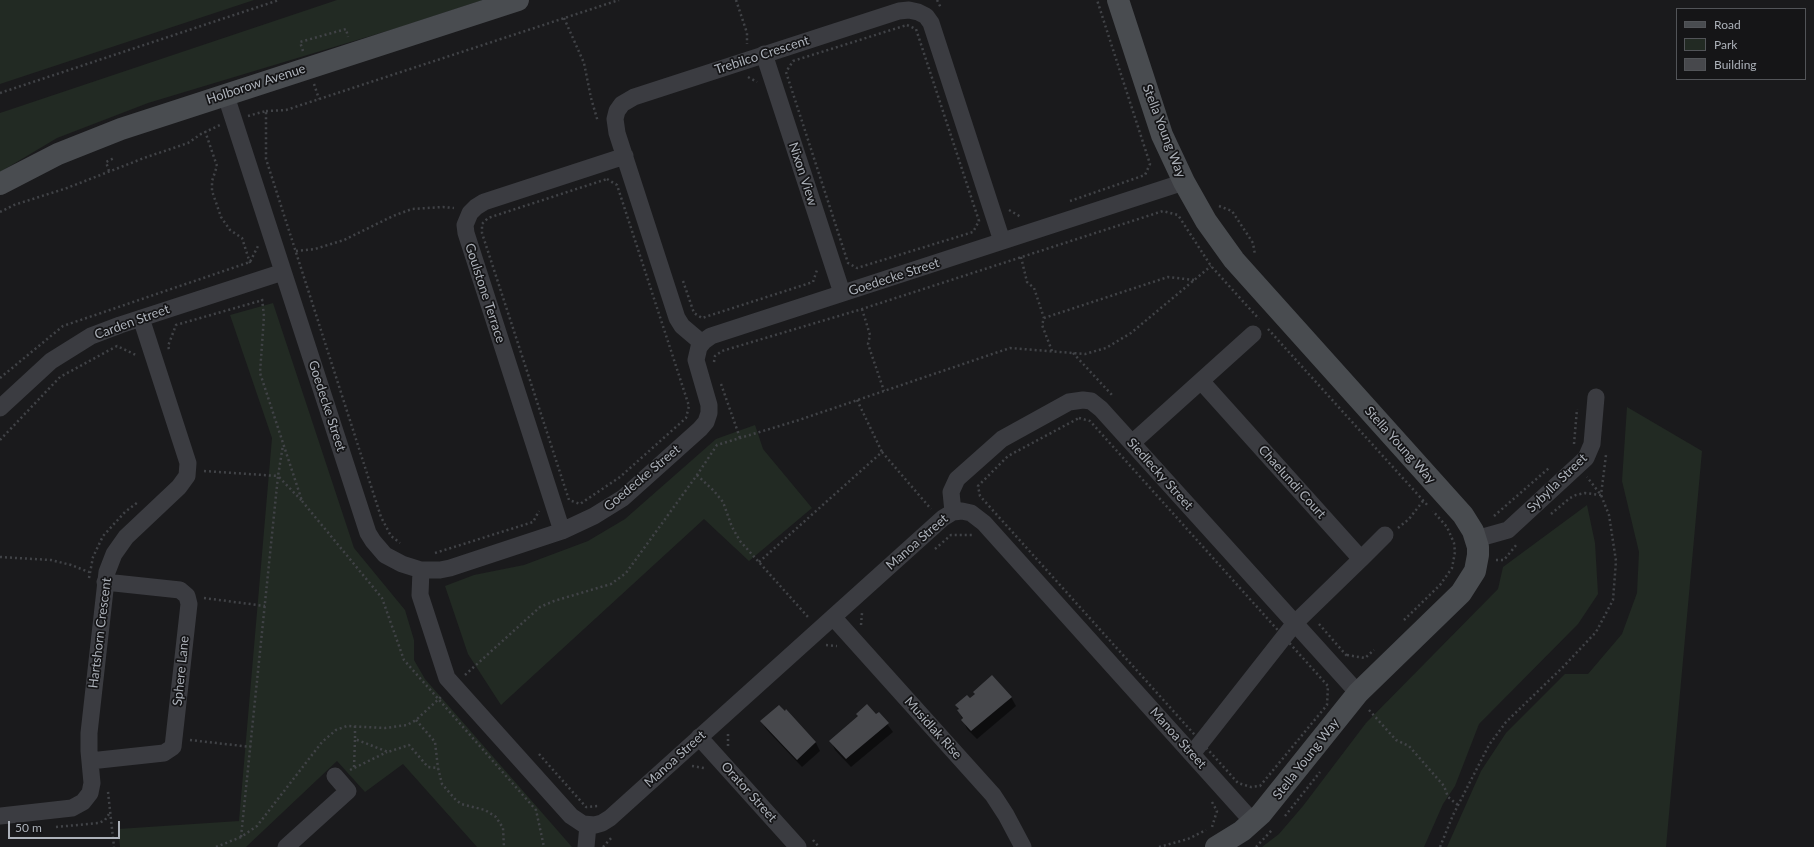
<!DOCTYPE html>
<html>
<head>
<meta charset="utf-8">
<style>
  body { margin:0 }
  #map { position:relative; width:1814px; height:847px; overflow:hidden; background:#1a1a1c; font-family:Lato,sans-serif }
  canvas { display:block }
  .legend { position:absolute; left:1676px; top:8px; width:130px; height:72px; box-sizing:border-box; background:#151517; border:1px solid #525458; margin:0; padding:5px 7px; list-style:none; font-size:12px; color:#adb2ba }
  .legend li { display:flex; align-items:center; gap:8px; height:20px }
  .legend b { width:20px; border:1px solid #525458 }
  .scale { position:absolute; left:8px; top:821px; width:112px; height:18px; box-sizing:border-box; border:2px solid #adb2ba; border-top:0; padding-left:5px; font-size:12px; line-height:14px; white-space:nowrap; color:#adb2ba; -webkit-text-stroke:3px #151517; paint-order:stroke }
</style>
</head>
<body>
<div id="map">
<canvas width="1814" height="847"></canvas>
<ul class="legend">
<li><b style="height:5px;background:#494c50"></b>Road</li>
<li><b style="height:11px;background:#222a23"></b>Park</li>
<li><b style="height:11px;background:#47484c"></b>Building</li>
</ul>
<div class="scale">50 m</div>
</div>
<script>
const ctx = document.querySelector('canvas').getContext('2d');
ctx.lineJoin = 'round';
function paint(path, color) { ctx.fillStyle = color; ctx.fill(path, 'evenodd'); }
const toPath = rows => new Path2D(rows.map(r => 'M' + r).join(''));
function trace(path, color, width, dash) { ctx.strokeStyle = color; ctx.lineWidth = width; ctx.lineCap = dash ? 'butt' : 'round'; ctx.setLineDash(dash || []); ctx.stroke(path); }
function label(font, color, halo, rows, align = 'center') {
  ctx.font = font + ' Lato,sans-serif'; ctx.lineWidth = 3.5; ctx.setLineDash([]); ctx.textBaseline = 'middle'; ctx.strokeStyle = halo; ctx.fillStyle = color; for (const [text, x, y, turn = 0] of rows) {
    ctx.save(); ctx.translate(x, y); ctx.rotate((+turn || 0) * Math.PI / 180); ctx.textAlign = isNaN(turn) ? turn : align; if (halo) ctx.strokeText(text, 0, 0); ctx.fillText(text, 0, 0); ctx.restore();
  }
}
const green = toPath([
  [0,0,254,0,0,84],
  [337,0,483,0,397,28,148,103,57,138,0,172,0,113],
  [273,303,354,548,405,610,414,640,414,660,425,679,572,847,477,847,403,764,365,792,337,761,246,847,120,847,118,829,239,821,272,438,230,315],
  [1627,407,1702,451,1666,847,1447,847,1481,771,1506,733,1565,674,1588,674,1622,634,1637,593,1639,552,1622,481],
  [755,425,763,449,812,508,749,561,704,519,501,705,468,654,445,586,474,575,524,565,588,541,625,519,716,439],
  [1587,505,1595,543,1598,594,1578,624,1479,724,1455,786,1443,804,1424,847,1262,847,1279,834,1303,806,1366,723,1498,589,1503,567]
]);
const shadow = toPath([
  [1011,697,1016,706,977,739,967,729,956,705,970,700],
  [786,711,816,743,820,751,802,767,766,729,761,721],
  [879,713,893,732,851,767,835,750,831,741]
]);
const building = toPath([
  [992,675,1012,697,971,731,961,720,963,718,957,710,959,709,955,705,967,695,970,698,975,694,973,692],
  [867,704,876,714,879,712,889,723,846,759,829,741,858,716,856,714],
  [779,705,785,711,786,709,816,742,797,760,760,721]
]);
const path = toPath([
  [736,0,747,33,747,44],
  [937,0,941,8],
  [564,18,584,63,591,98,598,122],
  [907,25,916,29,979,221,973,232,857,268,848,263,786,72,793,61,907,25],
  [303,51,300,42,346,29,348,37],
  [748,77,757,82],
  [314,84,319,99],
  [0,93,279,0],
  [266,111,286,110,619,0],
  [248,116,266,111,266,159,381,517,391,536,400,543],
  [205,131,217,166,212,181,212,191,221,217,230,230,242,238,251,266],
  [109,171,106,162,114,158],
  [607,179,617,185,689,406,686,418,620,477,580,504,569,500,482,233,482,224,488,218,607,179],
  [1070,201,1145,175,1150,164,1097,0],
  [1219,206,1232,211,1253,243,1255,255],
  [1009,210,1021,217],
  [0,212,14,205,67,188,144,158,188,143,201,134,220,125],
  [296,251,315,249,344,240,393,216,412,209,443,207,454,208],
  [1021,257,1027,282,1034,288,1044,318],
  [683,281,694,313,702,318,813,282,817,270],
  [262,299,264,316,260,373,302,501,278,476,283,445],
  [862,309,870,335,868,344,884,391],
  [1268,329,1429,507],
  [169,349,168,346,176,325,263,300],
  [1052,351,1042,325,1044,318,1168,277,1194,280],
  [1073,353,1112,395],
  [714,362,715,356,722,351,862,309,1163,211,1178,215,1211,266,1259,319],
  [0,378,63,326,250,262,258,246],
  [721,384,740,438],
  [857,400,882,452],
  [1079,418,1090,421,1328,686,1327,705,1260,786,1251,787,1238,783,980,496,978,486,1008,456,1079,418],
  [0,440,60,377,117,346,136,355],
  [1574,444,1577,409],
  [204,471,278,476,241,837],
  [697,475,714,491,723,502,732,527,740,541,808,617],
  [302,501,382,598,404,660,536,810,544,847],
  [1551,514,1570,498,1576,495,1585,493,1601,495,1606,455],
  [1494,516,1549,468],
  [1398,528,1409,519,1423,501],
  [935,549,951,535,972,535],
  [435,553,533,522,539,511],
  [0,557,51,560,71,565,89,572],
  [1496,560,1504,560,1517,544],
  [759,562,882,452,931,509],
  [89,578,93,557,103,536,125,512,138,502],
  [204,598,265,606],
  [1404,620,1440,585,1452,568,1455,552,1454,543,1447,527,1433,511],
  [1319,624,1347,656],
  [861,625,862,613],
  [826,645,837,646],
  [1347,655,1365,658,1374,650],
  [465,675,540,607,554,601,611,584,626,573,697,475,717,445,799,420,1010,348,1085,354,1106,348,1131,333,1211,266],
  [1369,710,1396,740,1409,746,1444,786,1448,797,1458,805],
  [416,720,435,742,438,768],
  [355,726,355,739,388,752,409,745,428,767,438,768,442,784,455,799,461,804,485,810,496,817,503,828,504,847],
  [190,740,251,747],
  [728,746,728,733],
  [539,754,586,807,598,806],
  [692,766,704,768],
  [354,767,355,739],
  [350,770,387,752],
  [108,792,114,847],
  [1212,802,1217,811,1212,827],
  [1285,816,1320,772],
  [56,827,99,823,105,820,109,814],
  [813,840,819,847],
  [216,847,241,837,257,826,322,742,336,730,347,726,385,728,407,725,416,720,443,695],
  [603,847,612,837],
  [1159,847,1188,839,1206,830],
  [1256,847,1272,830],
  [1440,847,1453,815,1489,745,1506,722,1563,667,1596,632,1613,600,1616,561,1609,515,1601,495,1587,477]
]);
const street = toPath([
  [764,54,842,293],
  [225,93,368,533,373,541,385,555,402,564,421,570,440,570,450,568,562,531,594,516,623,498,700,429,706,422,709,413,709,405,696,360,699,347,704,341,711,336,1184,182],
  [702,343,682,326,677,318,617,133,615,119,617,111,622,104,634,97,899,11,909,10,918,12,926,16,931,23,1002,241],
  [1201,381,1361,559,1385,535],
  [0,408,51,361,91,336,120,325,283,272],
  [1132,443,1253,334],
  [953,512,951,492,957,479,1002,439,1069,402,1083,400,1091,401,1101,409,1358,693],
  [562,531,466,233,465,225,470,213,476,207,484,202,625,156],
  [1476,539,1508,530,1586,458,1592,444,1596,397],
  [421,570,420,595,447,678,571,816,583,824,595,825,602,823,610,818,943,518,953,512,962,511,971,513,984,523,1253,822],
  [833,617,993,795,1006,815,1023,847],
  [699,737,798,847],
  [1192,754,1295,623,1361,559],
  [90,761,164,753,173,747,189,604,187,596,180,590,105,582],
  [0,816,72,808,83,802,90,793,92,783,89,751,89,733,107,572,114,554,126,537,179,487,187,476,188,463,141,318],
  [286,847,348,791,335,776],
  [586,847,588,825]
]);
const secondary = toPath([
  [1118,0,1162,135,1184,182,1206,221,1234,260,1251,279,1463,515,1473,531,1478,547,1478,555,1475,571,1461,593,1358,693,1261,814,1242,831,1216,847],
  [0,184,58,154,121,129,518,0]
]);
const streetNames = [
  ["Trebilco Crescent",762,55,-18],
  ["Holborow Avenue",256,84,-18],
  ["Stella Young Way",1164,131,69],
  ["Nixon View",803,174,72],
  ["Goedecke Street",894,277,-18],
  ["Goulstone Terrace",485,293,72],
  ["Carden Street",132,322,-20],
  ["Goedecke Street",327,406,72],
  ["Stella Young Way",1400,445,48],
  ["Siedlecky Street",1160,474,48],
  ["Goedecke Street",642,478,-40],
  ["Chaelundi Court",1292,482,48],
  ["Sybylla Street",1557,483,-44],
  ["Manoa Street",917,542,-41],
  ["Hartshorn Crescent",100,633,-83],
  ["Sphere Lane",181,671,-84],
  ["Musidlak Rise",933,728,48],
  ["Manoa Street",1178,738,48],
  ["Manoa Street",675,759,-42],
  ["Stella Young Way",1306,759,-52],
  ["Orator Street",749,792,48]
];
paint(green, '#222a23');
paint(shadow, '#0007');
paint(building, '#47484c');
trace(path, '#414347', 2.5, [2, 3]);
trace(street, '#3b3c41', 17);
trace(secondary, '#494c50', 22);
label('13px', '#adb2ba', '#151517', streetNames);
</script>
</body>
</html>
